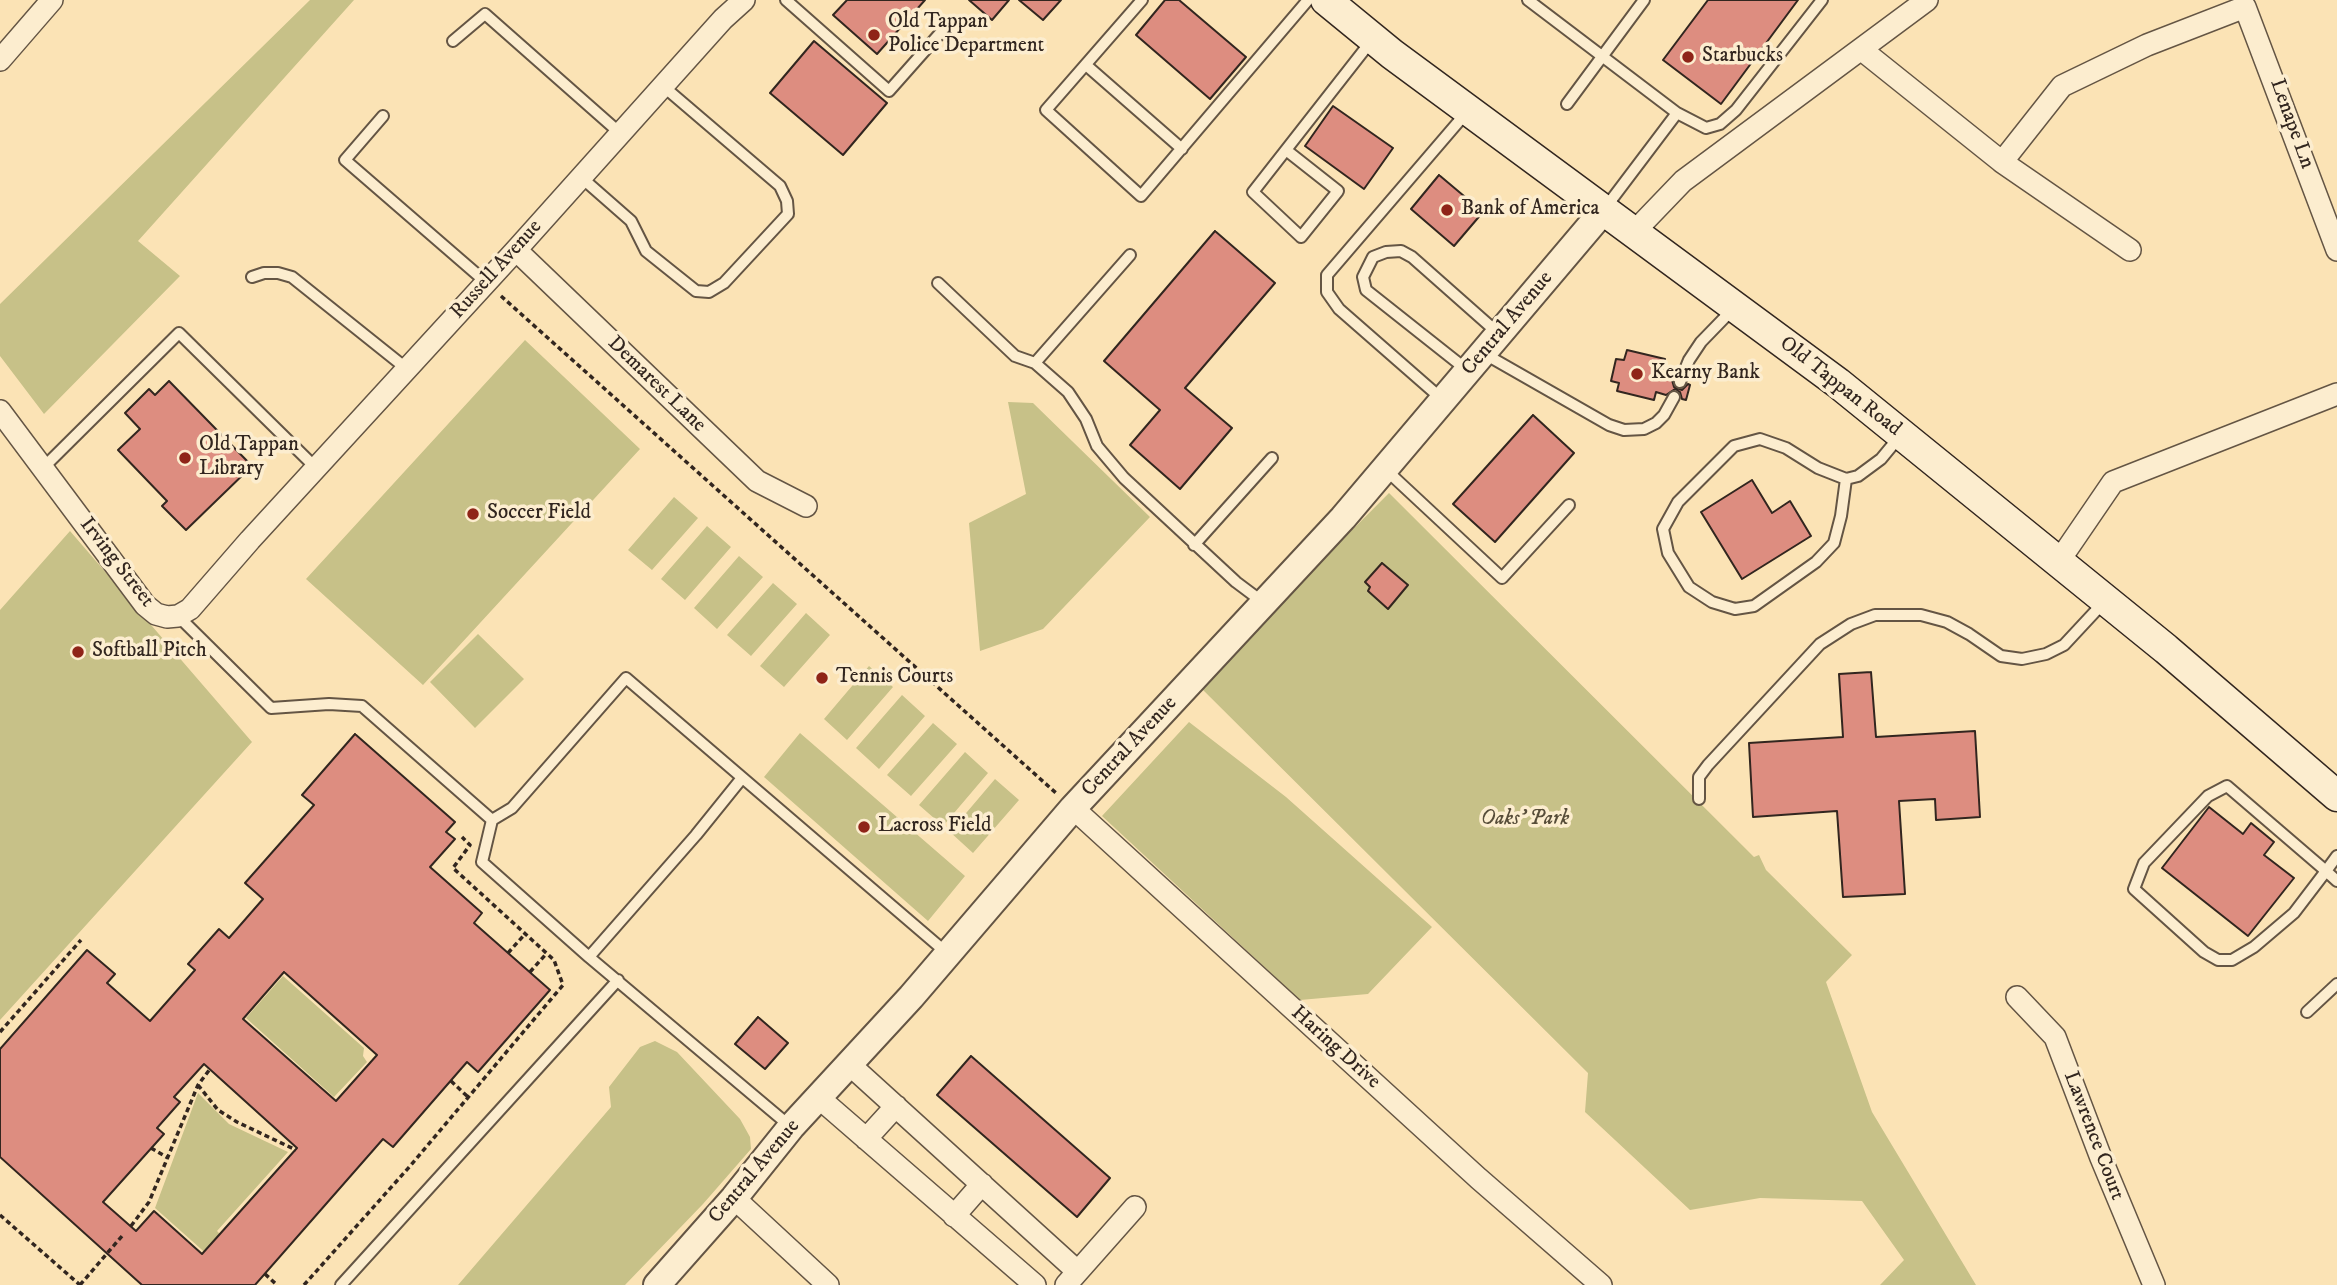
<!DOCTYPE html>
<html>
<head>
<meta charset="utf-8">
<style>
  body { margin:0 }
  canvas { display:block; background:#fbe3b5 }
</style>
</head>
<body>
<canvas width="2337" height="1285"></canvas>
<script>
const ctx = document.querySelector('canvas').getContext('2d');
ctx.lineJoin = 'round';
function paint(path, color) { ctx.fillStyle = color; ctx.fill(path, 'evenodd'); }
const toPath = rows => new Path2D(rows.map(r => 'M' + r).join(''));
function trace(path, color, width, dash) { ctx.strokeStyle = color; ctx.lineWidth = width; ctx.lineCap = dash ? 'butt' : 'round'; ctx.setLineDash(dash || []); ctx.stroke(path); }
function label(font, color, halo, rows, align = 'center') {
  ctx.font = font + ' "IM FELL DW Pica",serif'; ctx.lineWidth = 7; ctx.setLineDash([]); ctx.textBaseline = 'middle'; ctx.strokeStyle = halo; ctx.fillStyle = color; for (const [text, x, y, turn = 0] of rows) {
    ctx.save(); ctx.translate(x, y); ctx.rotate((+turn || 0) * Math.PI / 180); ctx.textAlign = isNaN(turn) ? turn : align; if (halo) ctx.strokeText(text, 0, 0); ctx.fillText(text, 0, 0); ctx.restore();
  }
}
const green = toPath([
  [310,0,354,0,138,241,180,276,44,414,0,356,0,304],
  [525,340,640,449,423,685,306,579],
  [1008,402,1033,403,1150,517,1043,629,980,651,969,523,1026,494],
  [1389,493,1754,857,1759,855,1766,870,1852,955,1826,982,1872,1112,1976,1285,1880,1285,1904,1260,1862,1201,1760,1198,1690,1210,1585,1112,1588,1073,1198,685],
  [674,497,698,518,652,570,628,550],
  [707,526,731,547,685,600,661,579],
  [70,531,252,742,0,1020,0,610],
  [739,556,763,577,717,629,694,608],
  [773,583,797,604,751,656,727,635],
  [806,613,830,635,784,687,760,666],
  [478,634,524,679,475,728,430,682],
  [869,666,893,687,847,740,824,719],
  [902,695,925,716,879,769,856,748],
  [1189,722,1286,797,1432,927,1368,994,1300,1000,1102,816],
  [933,723,957,744,911,796,887,775],
  [800,733,965,876,928,921,764,777],
  [965,752,988,773,943,826,919,805],
  [995,779,1019,800,973,853,950,832],
  [283,976,364,1048,363,1056,367,1062,334,1097,246,1018],
  [655,1041,677,1052,740,1119,750,1137,751,1149,703,1204,625,1285,458,1285,611,1107,609,1087,640,1047],
  [198,1093,229,1124,288,1152,217,1231,226,1240,210,1257,155,1208]
]);
const building = toPath([
  [847,0,925,0,877,54,833,15,847,0],
  [969,0,1009,0,992,20,969,0],
  [1019,0,1061,0,1043,20,1019,0],
  [1165,0,1179,0,1246,57,1210,99,1136,35,1165,0],
  [1708,0,1798,0,1721,104,1663,60,1708,0],
  [814,41,887,103,843,155,770,93,814,41],
  [1333,106,1393,148,1364,189,1305,146,1333,106],
  [1439,175,1483,212,1454,246,1411,209,1439,175],
  [1215,231,1275,283,1185,388,1232,428,1180,489,1130,445,1160,410,1104,361,1215,231],
  [1627,350,1665,359,1662,368,1671,370,1669,379,1672,380,1674,387,1682,390,1688,384,1690,385,1686,400,1682,399,1680,392,1675,389,1666,395,1656,392,1654,400,1617,391,1619,383,1611,381,1616,359,1624,360,1627,350],
  [169,381,252,466,186,530,162,506,167,501,118,450,140,429,125,413,149,389,155,395,169,381],
  [1533,415,1574,453,1495,542,1453,504,1533,415],
  [1752,480,1772,513,1790,501,1811,536,1742,579,1701,512,1752,480],
  [1382,563,1408,585,1388,609,1368,591,1370,587,1365,582,1382,563],
  [1871,672,1876,737,1975,731,1980,817,1936,820,1935,799,1899,801,1905,894,1843,897,1837,811,1753,817,1749,743,1843,737,1839,674,1871,672],
  [355,734,455,822,446,832,455,839,430,867,482,913,474,923,550,990,478,1072,467,1062,393,1147,383,1139,255,1285,142,1285,0,1157,0,1049,87,950,115,974,107,983,150,1021,195,970,188,964,219,929,229,938,263,899,245,883,314,805,302,795,355,734],
  [284,972,377,1055,336,1101,243,1019,284,972],
  [204,1064,297,1148,202,1254,154,1211,136,1231,103,1202,164,1134,157,1128,180,1102,174,1097,204,1064],
  [2209,807,2243,834,2251,823,2274,842,2264,855,2294,878,2248,936,2162,868,2209,807],
  [758,1017,788,1043,765,1069,735,1044,758,1017],
  [971,1056,1110,1178,1077,1217,937,1095,971,1056]
]);
const path = toPath([
  [501,296,1056,793],
  [508,953,525,934],
  [530,972,546,954],
  [0,1032,81,940],
  [451,1081,468,1097],
  [198,1085,218,1110,237,1122,296,1150],
  [151,1148,168,1158],
  [0,1215,80,1285],
  [131,1226,149,1202,198,1085,210,1069],
  [265,1274,277,1285],
  [80,1285,122,1236],
  [304,1285,411,1165,563,985,554,960,453,868,470,845,462,837]
]);
const service = toPath([
  [786,0,889,91,951,21],
  [1142,0,1046,110,1141,196,1308,0],
  [1528,0,1677,113,1606,207],
  [453,41,485,14,621,134],
  [1086,65,1182,149],
  [1567,104,1644,0],
  [1677,113,1706,128,1720,124,1736,110,1822,0],
  [383,116,345,160,487,283],
  [1286,150,1338,191,1301,237,1253,192,1372,40],
  [582,178,631,221,646,251,696,291,709,292,724,283,788,214,787,201,780,186,663,86],
  [1130,255,1035,363,1068,392,1086,419,1097,446,1124,478,1236,582,1264,603],
  [252,277,264,273,278,273,292,277,407,369],
  [938,283,1015,356,1035,363],
  [1483,353,1609,425,1624,430,1644,429,1656,423,1664,415,1674,397],
  [1467,370,1366,290,1363,277,1373,257,1386,252,1401,251,1412,257,1499,334],
  [1680,382,1689,360,1701,342,1733,309],
  [1443,400,1339,309,1327,292,1327,275,1466,113],
  [43,468,179,333,316,468],
  [1385,469,1502,578,1569,505],
  [1846,479,1841,516,1834,543,1816,562,1754,606,1735,609,1712,602,1689,587,1668,553,1663,529,1678,502,1734,446,1760,439,1786,448,1818,468,1846,479,1858,476,1881,459,1900,436],
  [1194,545,1272,458],
  [178,616,271,708,329,704,362,706,492,820],
  [1699,799,1699,777,1708,765,1820,644,1851,624,1875,615,1921,615,1947,622,1969,634,2001,656,2022,659,2046,654,2064,645,2104,602],
  [2337,856,2326,871,2294,913,2254,947,2232,960,2218,960,2204,952,2134,889,2144,863,2208,796,2227,786,2326,871,2337,881],
  [589,957,696,835,742,778],
  [2307,1012,2337,984],
  [791,1127,589,957,482,862,492,820,512,808,626,678,948,954],
  [341,1285,618,980]
]);
const minor = toPath([
  [1862,50,2002,162,2062,86,2147,45,2245,7,2337,250],
  [0,60,52,0],
  [2002,162,2130,250],
  [1634,232,1683,181,1927,0],
  [516,250,757,481,806,506],
  [0,411,145,605,156,614,167,617,178,616,190,609,250,540,516,250,723,19,744,0],
  [2059,561,2113,482,2337,394],
  [1073,808,1478,1178,1601,1285],
  [2017,997,2055,1037,2101,1158,2154,1285],
  [849,1064,1077,1271],
  [818,1097,1035,1285],
  [866,1139,896,1106],
  [734,1198,828,1285],
  [954,1216,982,1184],
  [1066,1285,1135,1207]
]);
const tertiary = toPath([
  [657,1285,734,1198,791,1127,911,997,1073,808,1343,518,1604,210]
]);
const secondary = toPath([
  [1326,0,1392,54,1838,383,2166,649,2337,796]
]);
const markers = [
  [874,35,7,"#8f2418"],
  [1688,57,7,"#8f2418"],
  [1447,210,7,"#8f2418"],
  [1637,374,7,"#8f2418"],
  [185,458,7,"#8f2418"],
  [473,514,7,"#8f2418"],
  [78,652,7,"#8f2418"],
  [822,678,7,"#8f2418"],
  [864,827,7,"#8f2418"]
];
const poiNames = [
  ["Old Tappan",888,23],
  ["Police Department",888,47],
  ["Starbucks",1702,57],
  ["Bank of America",1461,210],
  ["Kearny Bank",1651,374],
  ["Old Tappan",199,446],
  ["Library",199,470],
  ["Soccer Field",487,514],
  ["Softball Pitch",92,652],
  ["Tennis Courts",836,678],
  ["Lacross Field",878,827]
];
const streetNames = [
  ["Lenape Ln",2291,124,70],
  ["Russell Avenue",497,270,-48],
  ["Central Avenue",1508,324,-50],
  ["Demarest Lane",656,385,44],
  ["Old Tappan Road",1840,387,38],
  ["Irving Street",116,563,52],
  ["Central Avenue",1130,747,-47],
  ["Haring Drive",1335,1048,42],
  ["Lawrence Court",2093,1136,69],
  ["Central Avenue",755,1172,-50]
];
const parkNames = [
  ["Oaks' Park",1525,820]
];
paint(green, '#c7c188');
paint(building, '#dd8d80');
trace(building, '#32261f', 2);
trace(service, '#645544', 14);
trace(minor, '#645544', 24);
trace(tertiary, '#645544', 30);
trace(secondary, '#32261f', 33);
trace(path, '#32261f', 3.5, [5, 3.5]);
trace(service, '#fcedcf', 10);
trace(minor, '#fcedcf', 21);
trace(tertiary, '#fcedcf', 26);
trace(secondary, '#fcedcf', 30);
for (const [x, y, r, color] of markers) { const dot = new Path2D(); dot.arc(x, y, r, 0, 2 * Math.PI); ctx.fillStyle = color; ctx.fill(dot); trace(dot, '#fcedcf', 2.5); }
label('21px', '#32261f', '#fcedcf', poiNames, 'left');
label('21px', '#32261f', '#fcedcf', streetNames);
label('italic 21px', '#574d39', '#fcedcf', parkNames);
</script>
</body>
</html>
